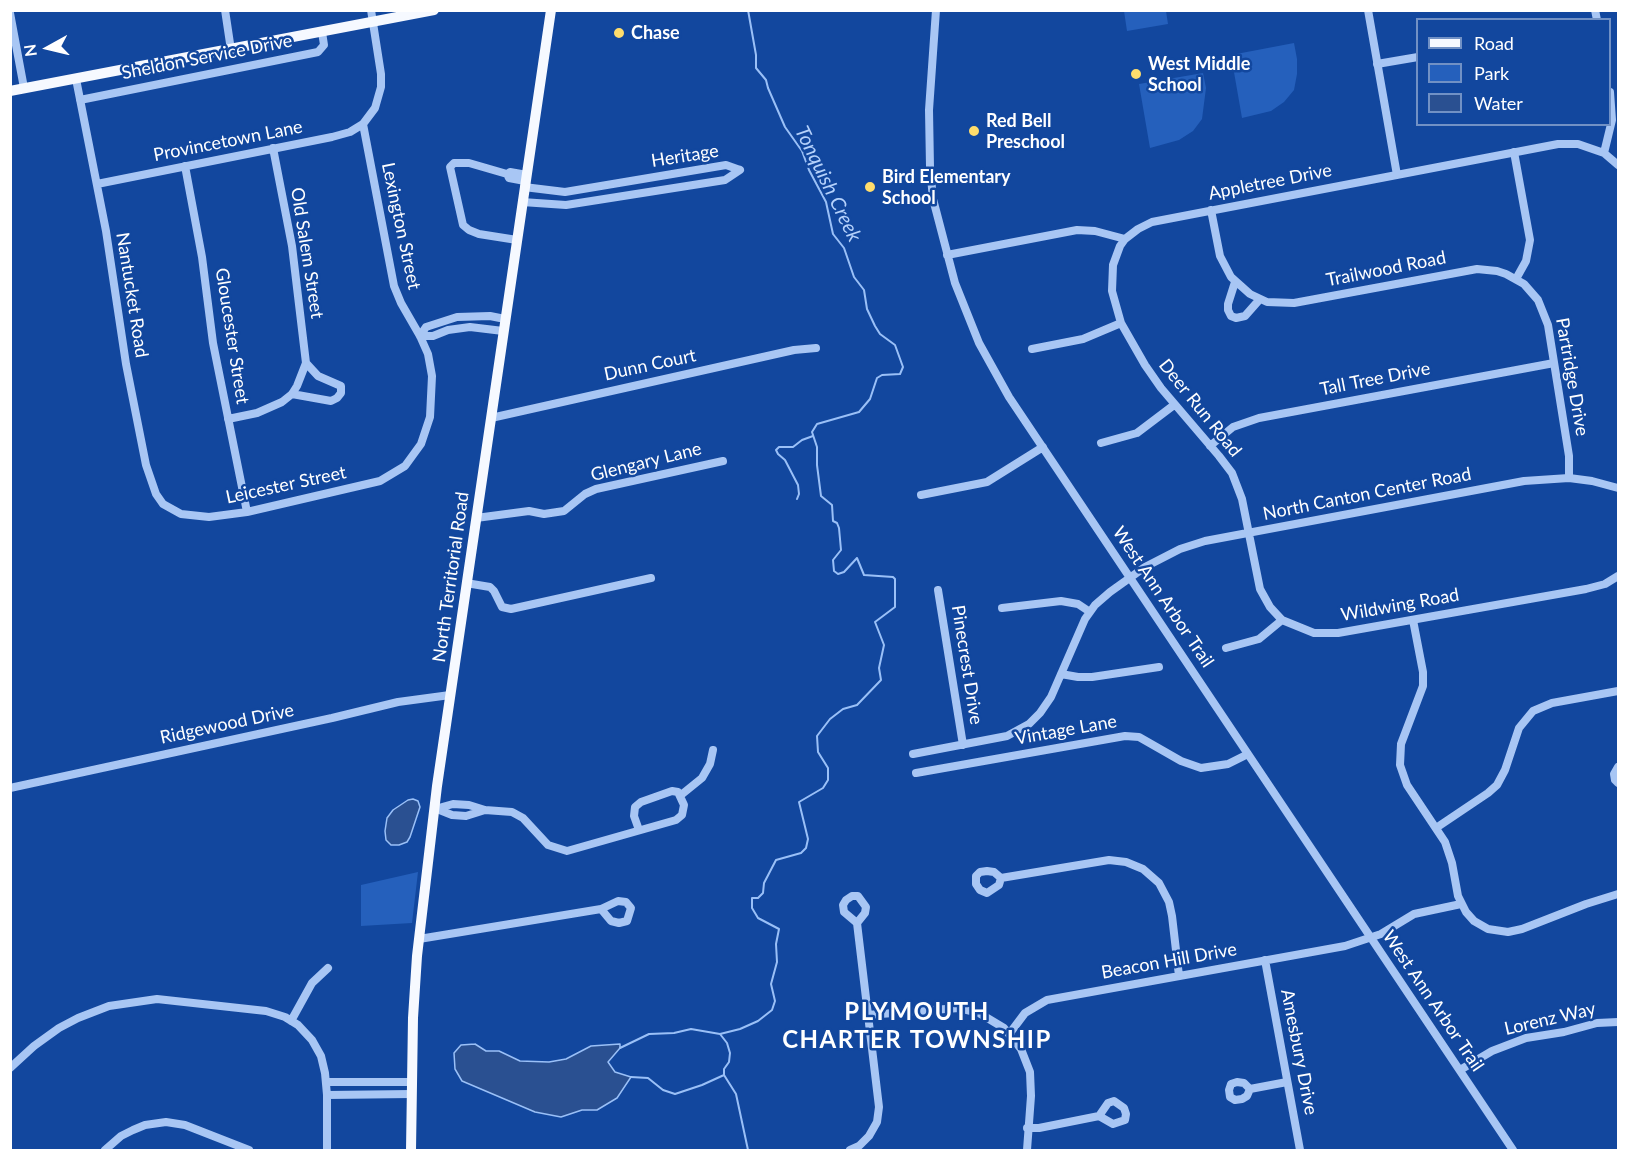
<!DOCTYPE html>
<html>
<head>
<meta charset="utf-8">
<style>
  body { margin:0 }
  #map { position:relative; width:1629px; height:1161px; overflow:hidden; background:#12479e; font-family:Lato,sans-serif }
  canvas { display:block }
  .frame { position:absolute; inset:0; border:12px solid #fff; pointer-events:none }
  .legend { position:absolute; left:1416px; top:18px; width:195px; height:108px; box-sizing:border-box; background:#12479e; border:2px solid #7191c5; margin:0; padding:8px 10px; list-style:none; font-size:18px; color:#fff }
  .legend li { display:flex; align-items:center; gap:12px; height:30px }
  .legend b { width:30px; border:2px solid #7191c5 }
  .north { position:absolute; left:18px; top:18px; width:60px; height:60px; -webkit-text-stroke:4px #12479e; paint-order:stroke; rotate:262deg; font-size:16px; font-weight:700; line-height:24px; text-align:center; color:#fff }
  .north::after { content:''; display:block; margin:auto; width:21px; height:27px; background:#fff; clip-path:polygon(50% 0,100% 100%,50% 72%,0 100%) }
</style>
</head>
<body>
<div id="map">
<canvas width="1629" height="1161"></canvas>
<div class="frame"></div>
<ul class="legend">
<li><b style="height:8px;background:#f6f9ff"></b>Road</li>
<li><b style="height:16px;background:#2560bc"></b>Park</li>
<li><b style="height:16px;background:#2a5091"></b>Water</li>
</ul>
<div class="north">N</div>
</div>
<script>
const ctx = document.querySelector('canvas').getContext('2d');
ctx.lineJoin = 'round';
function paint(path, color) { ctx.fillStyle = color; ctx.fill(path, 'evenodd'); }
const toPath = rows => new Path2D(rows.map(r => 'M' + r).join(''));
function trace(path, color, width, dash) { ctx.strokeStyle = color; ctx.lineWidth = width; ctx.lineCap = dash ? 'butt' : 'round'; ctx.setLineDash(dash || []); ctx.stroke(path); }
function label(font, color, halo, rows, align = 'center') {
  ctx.font = font + ' Lato,sans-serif'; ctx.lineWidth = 5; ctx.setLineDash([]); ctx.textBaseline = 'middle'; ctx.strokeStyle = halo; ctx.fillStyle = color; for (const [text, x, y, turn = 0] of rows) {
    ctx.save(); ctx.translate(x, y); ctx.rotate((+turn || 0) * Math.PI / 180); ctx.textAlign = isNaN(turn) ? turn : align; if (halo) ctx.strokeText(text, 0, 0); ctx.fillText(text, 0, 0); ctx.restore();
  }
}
const green = toPath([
  [1124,11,1166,11,1168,24,1127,31],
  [1294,43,1297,59,1297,74,1294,90,1284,102,1271,111,1242,118,1231,55],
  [1203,73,1206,88,1202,119,1193,131,1179,140,1150,148,1139,84],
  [418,872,412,923,361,926,361,885]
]);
const water = toPath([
  [413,799,418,801,420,807,410,837,407,842,399,845,391,845,386,840,385,831,387,818,393,810,408,800,413,799],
  [475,1044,486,1051,499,1051,520,1061,549,1062,566,1059,591,1046,620,1044,620,1048,608,1062,615,1072,631,1077,617,1098,597,1110,582,1110,561,1117,535,1112,462,1081,455,1069,454,1053,461,1045,475,1044]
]);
const stream = toPath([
  [797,499,799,494,798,485,785,460,778,454,776,450,779,447,793,447,802,440,813,436],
  [720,1034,727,1043,730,1053,729,1062,724,1069,724,1075,736,1094,748,1150],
  [620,1048,649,1034,674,1033,691,1029,720,1034,740,1029,758,1021,772,1010,775,1001,771,984,777,962,776,944,779,929,758,918,752,908,752,898,758,898,763,893,764,883,776,860,801,853,806,848,808,839,799,802,823,788,828,780,828,768,818,752,817,736,830,719,843,709,857,705,881,680,879,668,884,645,875,622,895,607,895,579,893,577,864,575,857,558,844,572,838,574,834,571,833,560,841,550,839,528,837,523,833,521,832,505,821,496,817,465,817,447,812,432,817,424,859,412,870,399,877,378,882,375,900,374,903,367,895,345,880,334,875,326,867,309,864,290,854,277,844,248,833,234,826,202,809,170,802,151,785,127,768,88,766,80,756,68,756,55,748,10],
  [631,1077,648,1078,663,1090,675,1094,702,1085,724,1075]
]);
const minor = toPath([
  [225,10,231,50],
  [936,10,929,110,930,167,933,199,955,283,979,343,1009,397,1513,1150],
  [1368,10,1397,175],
  [1595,10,1597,20],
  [10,13,24,88],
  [1377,64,1418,57],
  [76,79,106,231,126,364,146,465,156,494,163,504,181,514,209,517,247,512,380,481,405,466,421,444,430,417,432,376,428,354,420,336,401,303,394,286,363,124,375,108,381,87,381,74,371,10],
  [1610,92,1612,120,1604,153,1618,165],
  [80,100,318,52,324,45,322,32],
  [1514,152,1530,240,1526,261,1516,279],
  [1604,153,1578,144,1558,144,1152,222,1138,229,1125,239,1120,246,1113,265,1112,291,1121,323,1145,365,1161,388,1219,456,1232,473,1242,499,1260,589,1270,607,1282,620,1314,633,1338,633,1586,589,1605,584,1618,576],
  [185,166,202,257,213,343,247,512],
  [507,174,510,172,527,175],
  [97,184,332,137,350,132,363,124],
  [524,187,565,192,726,165,740,170],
  [522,202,566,205,725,180,740,170],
  [1211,210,1220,256,1231,277,1250,294,1267,302,1294,303,1477,269,1497,271,1506,274,1524,284,1538,300,1548,325,1569,456,1569,478],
  [517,240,479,234,469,230,463,225,450,167,454,163,469,163,507,174,509,178,525,181],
  [947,255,1077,230,1095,231,1125,239],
  [1235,282,1228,304,1228,310,1231,316,1236,318,1245,316,1260,299],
  [420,336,426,327,457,317,490,316,505,319],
  [420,336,433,336,448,330,470,327,503,331],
  [1032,349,1083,339,1121,323],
  [292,394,331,401,337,398,341,393,341,386,318,376,306,363],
  [491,418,794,350,816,348],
  [228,419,257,413,282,402,292,394,297,386,306,363,292,246,273,148],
  [1101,443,1137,433,1174,405],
  [1210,446,1233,427,1259,418,1554,363],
  [921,495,987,482,1043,447],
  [476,518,529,511,544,514,564,511,585,494,596,489,723,461],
  [466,583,490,587,494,591,502,607,511,609,651,578],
  [938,590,963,745],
  [1002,608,1061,601,1078,604,1090,612],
  [1413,620,1423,672,1423,686,1401,744,1400,765,1407,785,1445,842,1452,863,1458,896,1466,912,1474,921,1488,929,1508,932,1522,929,1586,904,1618,894],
  [1226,648,1259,639,1282,620],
  [1061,674,1078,677,1092,677,1159,667],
  [913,754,1007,736,1029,724,1040,713,1051,697,1085,619,1095,605,1110,592,1145,567,1180,549,1205,541,1524,481,1569,478,1592,481,1618,488],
  [1618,767,1614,774,1615,780,1618,783],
  [916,773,1125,736,1139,737,1181,761,1201,768,1228,764,1248,754],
  [10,788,332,718,398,702,450,695],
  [681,795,702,778,710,764,713,750],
  [435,809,453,804,469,805,485,810,512,812,523,818,548,845,567,851,676,820,682,815,684,805,678,792,672,791,641,802,635,807,634,816,639,830],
  [437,809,452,815,466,816,485,810],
  [1436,828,1488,793,1497,785,1505,770,1519,728,1533,711,1552,703,1618,691],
  [1001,878,999,885,987,893,980,890,976,884,976,876,980,872,987,871,994,872,1001,878,1109,860,1126,862,1143,869,1159,883,1169,902,1172,916,1179,976],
  [419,939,601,909,618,901,626,902,631,908,627,921,619,923,611,921,601,909],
  [1265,960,1300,1150],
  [867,1015,959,1008,979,1013,1004,1028,1021,1049,1030,1072,1031,1096,1027,1150],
  [291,1021,312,983,328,968],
  [1010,1033,1025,1013,1047,1000,1345,946,1381,934,1414,914,1461,904],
  [10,1068,34,1046,59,1028,78,1018,109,1006,157,999,266,1011,285,1017,298,1025,312,1040,321,1056,325,1073,327,1095,327,1150],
  [1460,1070,1492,1051,1526,1038,1564,1032,1597,1023,1618,1022],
  [326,1082,412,1082],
  [1250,1089,1247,1096,1242,1099,1235,1100,1230,1097,1229,1090,1231,1084,1237,1082,1244,1083,1250,1089,1287,1082],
  [327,1095,412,1094],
  [1027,1128,1039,1128,1099,1116,1108,1103,1114,1101,1124,1108,1126,1114,1125,1120,1113,1124,1099,1116],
  [105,1150,121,1136,133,1130,145,1125,166,1122,185,1125,249,1150],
  [850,1150,859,1146,869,1136,877,1122,879,1107,857,923,865,913,866,907,858,896,852,896,846,900,843,905,844,912,857,923]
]);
const major = toPath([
  [10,91,434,10],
  [411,1150,413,1018,417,956,437,786,551,10]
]);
const markers = [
  [619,33,6,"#ffdd6c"],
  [1136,74,6,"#ffdd6c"],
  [974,131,6,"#ffdd6c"],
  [870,187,6,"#ffdd6c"]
];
const poiNames = [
  ["Chase",631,33],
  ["West Middle",1148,64],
  ["School",1148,85],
  ["Red Bell",986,121],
  ["Preschool",986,142],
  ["Bird Elementary",882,177],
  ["School",882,198]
];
const streetNames = [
  ["Sheldon Service Drive",207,57,-11],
  ["Provincetown Lane",228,141,-11],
  ["Heritage",685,156,-9],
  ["Appletree Drive",1270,182,-11],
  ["Lexington Street",401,226,78],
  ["Old Salem Street",307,253,81],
  ["Trailwood Road",1386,269,-11],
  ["Nantucket Road",132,295,81],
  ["Gloucester Street",232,336,81],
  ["Dunn Court",650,365,-12],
  ["Partridge Drive",1572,377,80],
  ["Tall Tree Drive",1375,379,-11],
  ["Deer Run Road",1200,408,51],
  ["Glengary Lane",646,462,-14],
  ["Leicester Street",286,485,-12],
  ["North Canton Center Road",1367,494,-11],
  ["North Territorial Road",451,577,-82],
  ["West Ann Arbor Trail",1163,597,56],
  ["Wildwing Road",1400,605,-10],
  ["Pinecrest Drive",967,665,81],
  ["Ridgewood Drive",227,724,-12],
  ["Vintage Lane",1066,730,-10],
  ["Beacon Hill Drive",1169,961,-10],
  ["West Ann Arbor Trail",1433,1001,56],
  ["Lorenz Way",1550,1019,-13],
  ["Amesbury Drive",1299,1052,79]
];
const waterNames = [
  ["Tonquish Creek",828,184,64]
];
const districtNames = [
  ["PLYMOUTH",917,1012],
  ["CHARTER TOWNSHIP",917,1040]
];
paint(green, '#2560bc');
paint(water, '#2a5091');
trace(water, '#9ac0f7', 1.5);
trace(stream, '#9ac0f7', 2);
trace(minor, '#a8c6f4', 8);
trace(major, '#f6f9ff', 10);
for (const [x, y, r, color] of markers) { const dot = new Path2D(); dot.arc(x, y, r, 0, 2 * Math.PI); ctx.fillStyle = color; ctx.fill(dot); trace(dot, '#12479e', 2); }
label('bold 18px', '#fff', '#12479e', poiNames, 'left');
label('18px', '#fff', '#12479e', streetNames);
label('italic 20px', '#b5d1fb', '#12479e', waterNames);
ctx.letterSpacing = '1.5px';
label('bold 24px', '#fff', '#12479e', districtNames);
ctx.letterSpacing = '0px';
</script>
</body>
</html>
